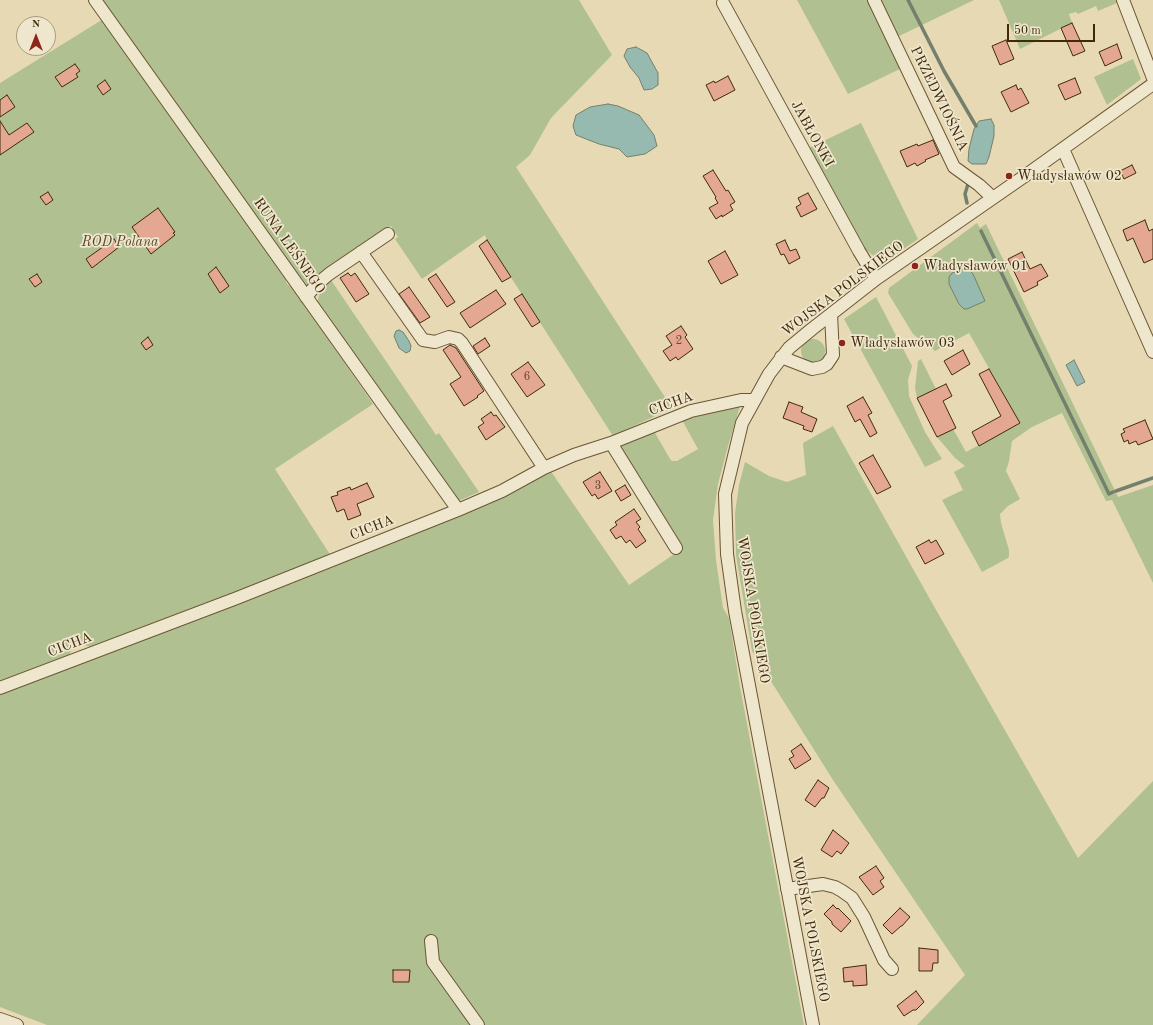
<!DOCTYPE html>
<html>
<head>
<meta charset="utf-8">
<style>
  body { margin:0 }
  #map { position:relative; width:1153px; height:1025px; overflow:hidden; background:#e6d9b4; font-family:"Old Standard TT",serif }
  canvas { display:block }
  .north { position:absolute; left:16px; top:16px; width:40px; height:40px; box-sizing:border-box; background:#efe6ce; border:1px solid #a99b80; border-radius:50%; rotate:0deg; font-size:11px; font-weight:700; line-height:16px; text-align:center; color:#402a0a }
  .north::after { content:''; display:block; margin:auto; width:14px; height:18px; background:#8f2418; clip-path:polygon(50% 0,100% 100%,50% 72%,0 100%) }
  .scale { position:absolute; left:1007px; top:24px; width:88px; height:18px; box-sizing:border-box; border:2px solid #402a0a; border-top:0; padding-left:5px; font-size:12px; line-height:14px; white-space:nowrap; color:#402a0a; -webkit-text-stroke:3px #efe6ce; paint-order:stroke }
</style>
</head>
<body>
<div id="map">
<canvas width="1153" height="1025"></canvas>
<div class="north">N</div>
<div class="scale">50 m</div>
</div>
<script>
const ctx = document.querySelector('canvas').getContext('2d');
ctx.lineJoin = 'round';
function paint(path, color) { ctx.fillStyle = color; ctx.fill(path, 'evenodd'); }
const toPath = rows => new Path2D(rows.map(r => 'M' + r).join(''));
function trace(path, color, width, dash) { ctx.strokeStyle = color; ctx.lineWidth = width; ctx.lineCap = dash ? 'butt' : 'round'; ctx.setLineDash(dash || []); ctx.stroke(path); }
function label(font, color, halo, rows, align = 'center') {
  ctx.font = font + ' "Old Standard TT",serif'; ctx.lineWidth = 3.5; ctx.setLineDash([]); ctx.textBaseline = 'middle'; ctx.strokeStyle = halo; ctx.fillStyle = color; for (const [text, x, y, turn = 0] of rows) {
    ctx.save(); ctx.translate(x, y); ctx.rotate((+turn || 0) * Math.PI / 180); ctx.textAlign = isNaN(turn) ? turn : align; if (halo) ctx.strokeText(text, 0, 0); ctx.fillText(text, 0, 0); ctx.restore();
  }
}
const green = toPath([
  [98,0,579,0,612,55,551,118,530,155,516,167,672,408,613,436,487,240,485,235,422,279,395,239,398,237,391,226,324,271,305,287],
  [797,0,869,0,902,68,848,94],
  [879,0,974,0,897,37],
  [999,0,1116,0,1117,3,1098,11,1096,6,1078,14,1076,12,1069,14,1072,23,1020,49],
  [100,21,102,21,285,277,287,284,293,288,373,404,275,469,329,553,331,558,236,594,91,647,84,645,72,648,69,656,0,682,0,83],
  [1133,59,1141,79,1107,105,1094,77],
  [861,123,918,239,883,263,866,250,864,251,809,148],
  [977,223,980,228,986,224,1118,497,1153,485,1153,583,1112,500,1106,501,1062,413,1032,427,1012,441,1009,461,1006,471,1020,499,1008,506,1000,514,1001,523,1009,550,1009,556,1008,558,982,572,942,500,963,490,954,472,965,466,955,458,937,437,953,429,966,452,1020,423,969,333,935,351,913,334,888,293,889,288],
  [331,280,436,435,439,433,479,492,456,502,317,304,321,288],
  [876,297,912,366,908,380,909,396,925,432,942,459,925,467,844,319],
  '801 351a12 12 0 1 1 24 0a12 12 0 1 1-24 0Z',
  [921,359,936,389,917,398,915,388,918,361],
  [740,406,728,446,718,484,713,520,716,560,723,608,729,618,740,687,804,1025,47,1025,0,1007,0,692,458,516,550,470,629,585,683,548,619,445,654,431,670,459,672,461,677,461,698,449,682,420],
  [833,426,931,601,1078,858,1153,781,1153,1025,917,1025,965,975,833,780,752,651,736,555,735,513,739,485,745,462,769,476,787,482,806,475,803,443]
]);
const water = toPath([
  [636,47,647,53,658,73,658,85,652,89,644,90,639,78,630,67,624,56,627,49,636,47],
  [608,104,618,106,639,115,654,135,657,146,645,154,627,157,619,149,599,144,576,135,573,126,576,115,590,107,608,104],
  [991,119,994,125,994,136,989,157,986,164,972,164,968,161,969,149,974,129,979,121,991,119],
  [965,269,968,269,973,274,985,301,967,309,964,309,959,304,949,284,949,277,952,273,965,269],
  [399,330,403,332,409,341,411,346,410,351,406,353,399,348,394,336,396,331,399,330],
  [1074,360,1085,382,1077,386,1066,365,1074,360]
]);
const stream = toPath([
  [908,0,944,71,976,126],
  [967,203,965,194,968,184],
  [981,231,1109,494,1113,492],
  [1116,491,1153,478]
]);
const building = toPath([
  [1072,23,1085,51,1073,56,1061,28,1072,23],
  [1006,40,1014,59,1000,65,992,46,1006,40],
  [1117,44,1122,58,1105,66,1099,52,1117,44],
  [75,64,80,71,76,74,78,77,62,87,55,77,75,64],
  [728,76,735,90,714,101,706,85,714,81,715,83,728,76],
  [1075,78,1081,93,1065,100,1058,85,1075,78],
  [105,80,111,89,103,95,97,86,105,80],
  [1016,85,1018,90,1021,88,1029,103,1011,112,1001,92,1016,85],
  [7,95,15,107,0,117,0,100,7,95],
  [0,121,9,135,27,123,34,132,0,155,0,121],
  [933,140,939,154,925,160,926,161,917,166,915,163,907,167,900,151,917,144,918,146,933,140],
  [1132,165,1136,173,1124,179,1120,171,1132,165],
  [713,170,726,191,728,190,735,202,730,205,733,210,722,217,722,215,716,219,709,208,718,203,715,198,716,197,703,176,713,170],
  [48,192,53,200,46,205,40,197,48,192],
  [808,193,817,209,801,217,796,207,801,204,798,198,808,193],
  [158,208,175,232,173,233,175,235,151,254,132,227,158,208],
  [1145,220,1149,231,1153,229,1153,259,1144,263,1133,238,1127,241,1123,230,1145,220],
  [114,239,119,247,92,268,86,259,114,239],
  [487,240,511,277,502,282,479,246,487,240],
  [785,240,790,251,796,249,800,258,789,264,784,254,781,255,776,244,785,240],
  [725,251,738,275,721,284,708,261,725,251],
  [1022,252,1030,269,1041,264,1048,276,1037,282,1038,285,1024,292,1008,259,1022,252],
  [216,267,229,286,220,293,208,274,216,267],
  [348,273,351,276,355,273,369,294,356,302,340,278,348,273],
  [37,274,42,282,35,287,29,279,37,274],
  [436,274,455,302,447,307,428,279,436,274],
  [409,287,430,317,420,323,399,294,409,287],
  [496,290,506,304,470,328,460,313,496,290],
  [522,294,540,322,532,327,514,299,522,294],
  [681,326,687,335,685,337,693,349,678,360,676,357,670,361,663,351,672,345,666,336,681,326],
  [148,337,153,345,146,350,141,343,148,337],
  [485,338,490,346,478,354,473,346,485,338],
  [450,345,456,348,484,391,477,396,478,397,464,406,450,384,461,377,443,350,450,345],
  [963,350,970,364,952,375,944,361,963,350],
  [528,362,545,385,527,397,511,374,528,362],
  [989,369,1020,423,979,446,972,432,1001,416,979,374,989,369],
  [946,384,952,396,943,401,956,428,937,437,917,398,946,384],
  [863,397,872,413,868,415,877,433,870,437,860,419,855,422,847,406,863,397],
  [789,402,803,407,801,412,817,419,812,432,803,429,804,426,783,418,789,402],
  [491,412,494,416,496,415,505,427,486,440,478,427,484,423,481,419,491,412],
  [1145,420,1153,439,1138,445,1136,441,1129,444,1128,440,1124,442,1121,434,1125,432,1123,429,1145,420],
  [873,455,891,487,877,494,859,463,873,455],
  [600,472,612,491,598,499,595,494,592,496,583,482,600,472],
  [367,483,374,497,357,504,361,515,348,520,344,509,337,512,331,497,338,495,337,492,350,487,351,490,367,483],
  [625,485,631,495,621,501,615,491,625,485],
  [634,509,641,519,636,522,640,527,638,529,646,541,636,548,630,540,626,543,621,536,616,539,610,530,617,525,615,522,618,520,634,509],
  [929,540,931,543,936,540,944,554,925,564,916,547,929,540],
  [801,744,811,759,795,769,789,759,794,756,791,751,801,744],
  [818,780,829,788,824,798,822,798,815,807,805,800,818,780],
  [833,830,849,843,841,854,837,851,832,857,821,850,833,830],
  [876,866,884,878,880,881,884,887,873,895,859,877,876,866],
  [833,905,837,909,838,908,851,921,841,932,832,924,832,922,824,914,833,905],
  [900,908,910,917,902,926,901,926,892,934,883,925,900,908],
  [919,948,938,950,938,963,933,963,932,971,919,971,919,948],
  [866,965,867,985,853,986,853,981,844,982,843,968,866,965],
  [393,970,410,970,409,982,393,982,393,970],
  [916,991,924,1002,916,1010,913,1010,904,1016,897,1006,916,991]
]);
const minor = toPath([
  [95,0,458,510],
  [874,0,954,167,979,185,993,198],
  [1123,0,1153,78],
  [723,3,859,251,876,279],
  [1063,149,1153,352],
  [361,252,423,340,435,342,449,337,458,339,462,343,544,468],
  [306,297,316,285,329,274,388,234],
  [781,357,812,369,822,367,827,364,833,355,831,314],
  [611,443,676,548],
  [0,688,237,598,458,510,502,491,544,468,574,455,611,443,691,411,741,400,754,400],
  [787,889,823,884,835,887,842,891,852,898,864,917,884,960,892,969],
  [431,941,433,962,478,1025],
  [0,1019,17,1025],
  [813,1025,735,611,727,554,725,494,742,423,769,374,789,348,812,329,876,279,1029,173,1153,84]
]);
const markers = [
  [1009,176,4,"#8f2418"],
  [915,266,4,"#8f2418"],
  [842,343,4,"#8f2418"]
];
const numberNames = [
  ["2",679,341],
  ["6",527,377],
  ["3",598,486]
];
const streetNames = [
  ["PRZEDWIOŚNIA",939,99,64],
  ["JABŁONKI",812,134,61],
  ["RUNA LEŚNEGO",289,246,55],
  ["WOJSKA POLSKIEGO",843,289,-37],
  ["CICHA",671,404,-20],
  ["CICHA",372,528,-22],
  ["WOJSKA POLSKIEGO",753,610,81],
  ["CICHA",70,645,-21],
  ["WOJSKA POLSKIEGO",810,929,79]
];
const poiNames = [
  ["Władysławów 02",1017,176],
  ["Władysławów 01",923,266],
  ["Władysławów 03",850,343]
];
const parkNames = [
  ["ROD Polana",120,242]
];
paint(green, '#b1c090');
paint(water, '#96baaf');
trace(water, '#74806d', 1);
trace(stream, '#74806d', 3.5);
paint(building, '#e4a791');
trace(building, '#402a0a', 1);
trace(minor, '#6a5634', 14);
trace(minor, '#efe6ce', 12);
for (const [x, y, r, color] of markers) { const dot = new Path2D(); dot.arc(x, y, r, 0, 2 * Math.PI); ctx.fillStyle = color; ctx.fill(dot); trace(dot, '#efe6ce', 1.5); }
label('12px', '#69492c', null, numberNames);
label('14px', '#402a0a', '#efe6ce', streetNames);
label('14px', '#402a0a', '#efe6ce', poiNames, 'left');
label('italic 14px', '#574825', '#efe6ce', parkNames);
</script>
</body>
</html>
